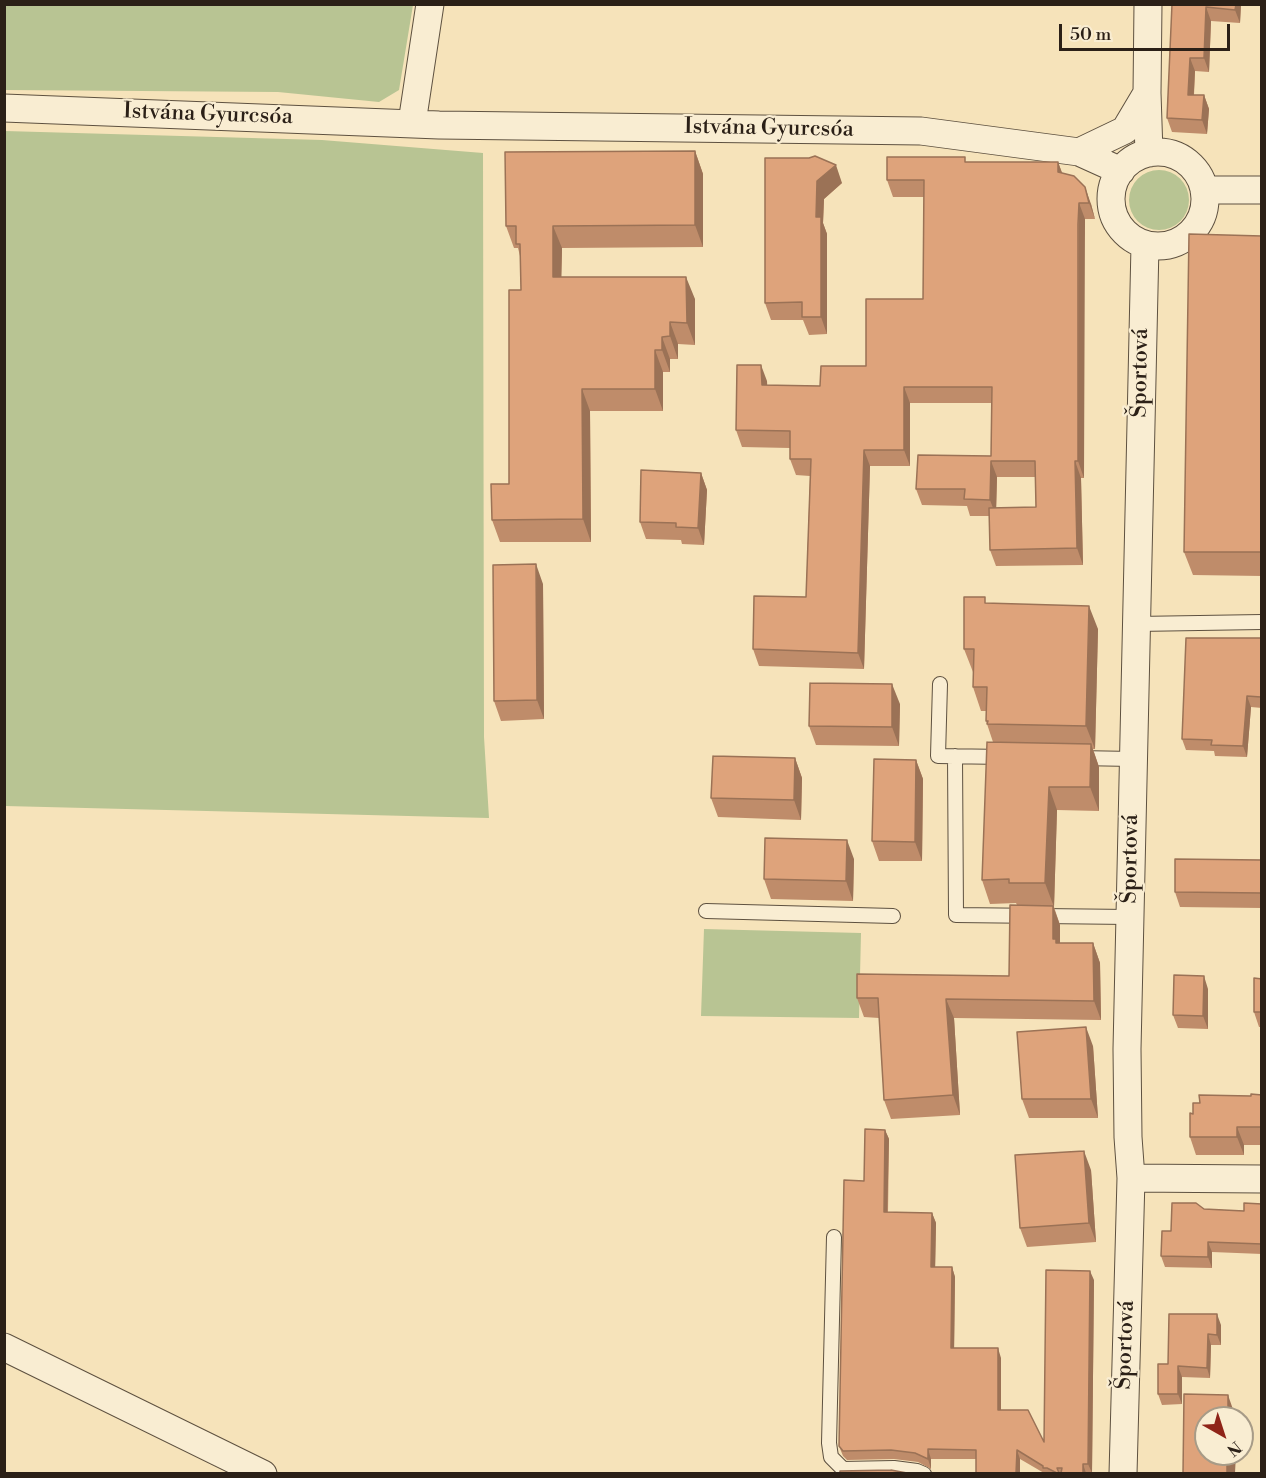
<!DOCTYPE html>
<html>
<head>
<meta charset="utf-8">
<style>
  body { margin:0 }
  #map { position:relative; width:1266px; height:1478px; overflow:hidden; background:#f6e3ba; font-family:"Libre Bodoni",serif }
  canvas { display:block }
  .frame { position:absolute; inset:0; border:6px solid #2b2017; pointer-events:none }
  .north { position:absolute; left:1194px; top:1406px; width:60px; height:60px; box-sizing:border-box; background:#f9edd2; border:2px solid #a79b87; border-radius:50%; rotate:141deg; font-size:16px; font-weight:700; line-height:24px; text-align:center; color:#2b2017 }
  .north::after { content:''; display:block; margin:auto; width:21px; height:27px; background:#8f2418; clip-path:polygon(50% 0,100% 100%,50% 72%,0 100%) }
  .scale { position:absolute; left:1059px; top:24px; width:171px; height:27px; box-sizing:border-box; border:3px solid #2b2017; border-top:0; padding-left:8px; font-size:18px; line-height:21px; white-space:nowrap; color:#2b2017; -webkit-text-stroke:4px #f9edd2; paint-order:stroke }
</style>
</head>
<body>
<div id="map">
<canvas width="1266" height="1478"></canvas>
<div class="frame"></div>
<div class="north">N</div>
<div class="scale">50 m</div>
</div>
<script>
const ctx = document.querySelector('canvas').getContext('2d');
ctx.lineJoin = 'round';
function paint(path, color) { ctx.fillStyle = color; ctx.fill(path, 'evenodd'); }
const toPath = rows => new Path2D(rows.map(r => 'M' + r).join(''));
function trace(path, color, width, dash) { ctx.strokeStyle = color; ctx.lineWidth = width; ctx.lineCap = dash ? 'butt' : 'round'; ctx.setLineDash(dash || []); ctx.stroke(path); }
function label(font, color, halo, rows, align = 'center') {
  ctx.font = font + ' "Libre Bodoni",serif'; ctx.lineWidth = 4.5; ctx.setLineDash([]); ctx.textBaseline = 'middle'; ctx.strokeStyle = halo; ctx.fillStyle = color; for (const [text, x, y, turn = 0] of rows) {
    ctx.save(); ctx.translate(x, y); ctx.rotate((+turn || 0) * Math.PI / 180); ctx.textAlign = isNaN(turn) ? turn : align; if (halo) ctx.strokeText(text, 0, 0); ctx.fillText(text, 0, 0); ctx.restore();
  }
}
const green = toPath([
  [5,4,413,4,413,5,399,90,379,102,278,92,5,90],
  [5,131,322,140,483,153,484,737,489,818,5,806],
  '1129 200a30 30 0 1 1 60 0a30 30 0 1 1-60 0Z',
  [704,929,861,933,859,1018,701,1016]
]);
const lane = toPath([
  [1136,624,1262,622],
  [940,684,938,756,1005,757],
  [955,756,956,915,1129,917],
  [1078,758,1133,759],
  [706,911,893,916],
  [834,1237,829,1443,831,1457,843,1469,894,1468,917,1471,924,1474]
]);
const street = toPath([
  [1148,4,1147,93,1149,153],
  [4,108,439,125,921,131,1079,152,1121,171],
  [412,123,430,4],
  [1079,152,1125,130,1147,93],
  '1111 199a47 47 0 1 1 94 0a47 47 0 1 1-94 0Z',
  [1204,190,1262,190],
  [1131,1178,1262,1179],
  [4,1347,263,1474],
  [1123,1474,1131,1178,1128,1137,1127,1049,1145,245]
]);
const wall = toPath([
  [1172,4,1241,4,1240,23,1211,21,1209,72,1195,71,1194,95,1204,95,1209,109,1207,134,1172,132,1167,118],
  [695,151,703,174,703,247,562,248,561,277,695,299,695,345,678,344,678,359,670,359,670,372,663,372,663,411,590,411,591,542,500,542,492,520,509,484,521,290,520,256,518,248,514,248,506,226],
  [765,158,842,183,824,199,823,223,827,234,827,334,809,335,803,320,771,320,765,303],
  [967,162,1058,162,1062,173,1091,204,1095,219,1085,219,1084,241,1084,478,1081,478,1083,565,996,566,990,550,990,516,970,516,967,506,922,505,916,489,991,456,992,403,910,403,910,466,870,466,864,669,759,666,753,649,806,597,810,476,796,475,790,459,790,448,742,447,736,430,767,381,767,385,820,386,866,366,923,299,924,197,893,197,887,180],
  [997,477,1035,477,1036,507,996,508],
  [1262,236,1262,576,1193,575,1184,552],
  [701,473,707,490,704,545,682,544,681,540,646,539,640,522],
  [543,584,544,719,501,721,494,701],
  [987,603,1098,629,1095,749,1093,749,1099,767,1099,811,1057,810,1054,907,1060,925,1060,943,1093,943,1100,963,1101,1020,954,1018,960,1115,891,1119,884,1100,879,1018,864,1017,857,998,1009,976,1017,905,1016,903,990,904,982,880,993,742,986,721,986,711,981,711,973,687,973,672,964,649],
  [1262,638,1262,708,1251,707,1247,757,1215,756,1214,751,1186,750,1182,739],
  [900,704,899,746,816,745,809,726],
  [795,758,802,778,801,820,718,817,711,798],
  [916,760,923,779,922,861,879,861,872,841],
  [854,859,853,901,771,899,764,879],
  [1262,860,1262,908,1180,907,1175,892],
  [1262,979,1262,1027,1259,1027,1254,1012],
  [1208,989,1208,1029,1178,1028,1173,1015],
  [1093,1046,1098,1118,1029,1118,1022,1099],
  [1262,1095,1262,1145,1244,1145,1244,1155,1196,1155,1190,1137,1193,1114,1200,1103],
  [885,1130,889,1139,888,1213,932,1213,936,1223,935,1267,952,1267,955,1277,954,1348,1001,1358,1001,1410,1044,1442,1094,1280,1092,1473,1044,1473,1020,1459,1020,1473,976,1473,976,1459,931,1459,931,1469,918,1462,894,1459,847,1460,843,1456,839,1446,864,1181],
  [1091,1170,1096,1242,1027,1247,1020,1228],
  [1262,1204,1262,1254,1212,1252,1212,1268,1165,1267,1161,1256,1171,1231,1204,1209,1244,1211],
  [1221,1325,1221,1345,1211,1345,1210,1378,1182,1377,1182,1404,1162,1405,1158,1394,1168,1364]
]);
const shadedWall = toPath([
  [1236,4,1241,4,1240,23,1235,10],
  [1206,7,1211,21,1209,72,1204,58],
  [1190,58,1195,71,1193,109,1188,95],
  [1204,95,1209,109,1207,134,1202,120],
  [695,151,703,174,703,247,695,225],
  [1058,162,1064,178,1058,172],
  [836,165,842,183,824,199,823,223,827,234,827,334,821,317,816,217,817,181],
  [1085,187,1091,204,1095,219,1089,203],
  [1079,203,1085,219,1084,478,1078,461],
  [553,226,562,248,561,299,553,277],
  [686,277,695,299,695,345,687,323],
  [670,322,678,344,678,359,670,336],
  [662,337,670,359,670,372,662,350],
  [655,350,663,372,663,411,655,389],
  [761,365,767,381,768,402,762,385],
  [904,387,910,403,910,466,904,450],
  [582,389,590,411,591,542,583,519],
  [864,450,870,466,864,669,858,653],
  [991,461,997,477,996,516,990,500],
  [1075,461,1081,478,1083,565,1077,548],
  [701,473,707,490,704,545,698,528],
  [536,564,543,584,544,719,537,700],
  [1089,606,1098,629,1095,749,1086,726],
  [892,684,900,704,899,746,892,727],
  [1247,696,1251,707,1247,757,1243,746],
  [1091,744,1099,767,1099,811,1090,787],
  [795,758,802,778,801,820,794,800],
  [916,760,923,779,922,861,915,842],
  [1049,787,1057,810,1054,907,1045,883],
  [847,840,854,859,853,901,846,881],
  [1053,906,1060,925,1060,948,1053,939],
  [1093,943,1100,963,1101,1020,1094,1001],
  [1204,976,1208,989,1208,1029,1203,1016],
  [946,999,954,1018,960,1115,953,1095],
  [1086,1027,1093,1046,1098,1118,1091,1099],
  [1237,1127,1244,1145,1244,1155,1237,1137],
  [885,1130,889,1139,887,1222,884,1212],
  [1084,1151,1091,1170,1096,1242,1089,1223],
  [932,1213,936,1223,935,1276,931,1267],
  [1208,1242,1212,1252,1212,1268,1208,1257],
  [952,1267,955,1277,954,1357,951,1348],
  [1090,1271,1094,1280,1092,1473,1088,1464],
  [1217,1314,1221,1325,1221,1345,1217,1335],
  [1208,1334,1211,1345,1210,1378,1207,1368],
  [998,1348,1001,1358,1001,1419,998,1410],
  [1178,1366,1182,1377,1182,1404,1178,1394],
  [1228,1395,1236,1418,1228,1418],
  [928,1449,931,1459,931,1469,928,1459],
  [1017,1450,1020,1459,1020,1473,1016,1473],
  [1227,1454,1236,1454,1235,1473,1227,1473],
  [1083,1464,1086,1473,1083,1473]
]);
const building = toPath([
  [1172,4,1236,4,1235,10,1206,7,1204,58,1190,58,1188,95,1204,95,1202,120,1167,118,1172,4],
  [695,151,695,225,553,226,553,277,686,277,687,323,670,322,670,336,662,337,662,350,655,350,655,389,582,389,583,519,492,520,491,484,509,484,509,290,521,290,520,244,516,244,516,226,506,226,505,152,695,151],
  [815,156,836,165,817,181,816,217,821,217,821,317,802,317,802,302,765,303,765,158,809,158,815,156],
  [887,157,965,157,965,162,1058,162,1058,172,1074,176,1085,187,1089,203,1079,203,1078,224,1078,461,1075,461,1077,548,990,550,989,508,1036,507,1035,461,991,461,990,500,964,499,965,489,916,489,918,455,991,456,992,387,904,387,904,450,864,450,858,653,753,649,754,596,806,597,811,459,790,459,790,431,736,430,737,365,761,365,762,385,820,386,821,366,866,366,866,299,923,299,924,180,887,180,887,157],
  [1189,234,1262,236,1262,552,1184,552,1189,234],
  [641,470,701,473,698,528,676,527,676,523,640,522,641,470],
  [536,564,537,700,494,701,493,565,536,564],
  [964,597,985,597,985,603,1089,606,1086,726,987,724,988,721,986,721,987,687,973,687,974,649,964,649,964,597],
  [1186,638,1262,638,1261,697,1247,696,1243,746,1211,745,1212,740,1182,739,1186,638],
  [810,683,892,684,892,727,809,726,810,683],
  [987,742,1091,744,1090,787,1049,787,1045,883,1009,883,1009,879,982,880,987,742],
  [713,756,795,758,794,800,711,798,713,756],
  [874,759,916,760,915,842,872,841,874,759],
  [765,838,847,840,846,881,764,879,765,838],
  [1175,859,1262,860,1262,893,1175,892,1175,859],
  [1010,905,1053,906,1053,939,1056,939,1056,943,1093,943,1094,1001,946,999,953,1095,884,1100,878,998,857,998,857,974,1009,976,1010,905],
  [1174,975,1204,976,1203,1016,1173,1015,1174,975],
  [1254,978,1262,979,1262,1012,1254,1012,1254,978],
  [1086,1027,1091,1099,1022,1099,1017,1032,1086,1027],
  [1251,1094,1262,1095,1262,1127,1237,1127,1237,1137,1190,1137,1190,1113,1193,1114,1193,1103,1200,1103,1199,1095,1251,1096,1251,1094],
  [865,1129,885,1130,884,1212,932,1213,931,1267,952,1267,951,1348,998,1348,998,1410,1028,1410,1044,1442,1046,1270,1090,1271,1088,1464,1083,1464,1083,1473,1061,1473,1062,1468,1057,1468,1059,1473,1057,1473,1047,1468,1043,1468,1043,1466,1017,1450,1016,1473,976,1473,976,1450,928,1449,928,1459,915,1453,891,1450,843,1451,839,1446,844,1180,864,1181,865,1129],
  [1084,1151,1089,1223,1020,1228,1015,1155,1084,1151],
  [1172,1203,1196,1203,1204,1209,1244,1211,1244,1203,1262,1204,1262,1244,1208,1242,1208,1257,1161,1256,1162,1231,1171,1231,1172,1203],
  [1169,1314,1217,1314,1217,1335,1208,1334,1207,1368,1178,1366,1178,1394,1158,1394,1158,1364,1168,1364,1169,1314],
  [1184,1394,1228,1395,1228,1418,1206,1418,1206,1454,1227,1454,1227,1473,1183,1473,1184,1394],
  [891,1470,907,1473,840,1473,840,1471,891,1470]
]);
const streetNames = [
  ["Istvána Gyurcsóa",208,115,2],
  ["Istvána Gyurcsóa",769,129,1],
  ["Športová",1141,373,-89],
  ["Športová",1131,859,-89],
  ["Športová",1126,1345,-88]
];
paint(green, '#b8c493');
trace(lane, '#5e5140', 16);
trace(street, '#5e5140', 29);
trace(lane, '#f9edd2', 14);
trace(street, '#f9edd2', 27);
paint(wall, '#bf8c6a');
paint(shadedWall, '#9b7256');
paint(building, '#dea37b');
trace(building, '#9b7256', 1.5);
label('22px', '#2b2017', '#f9edd2', streetNames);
</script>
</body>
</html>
